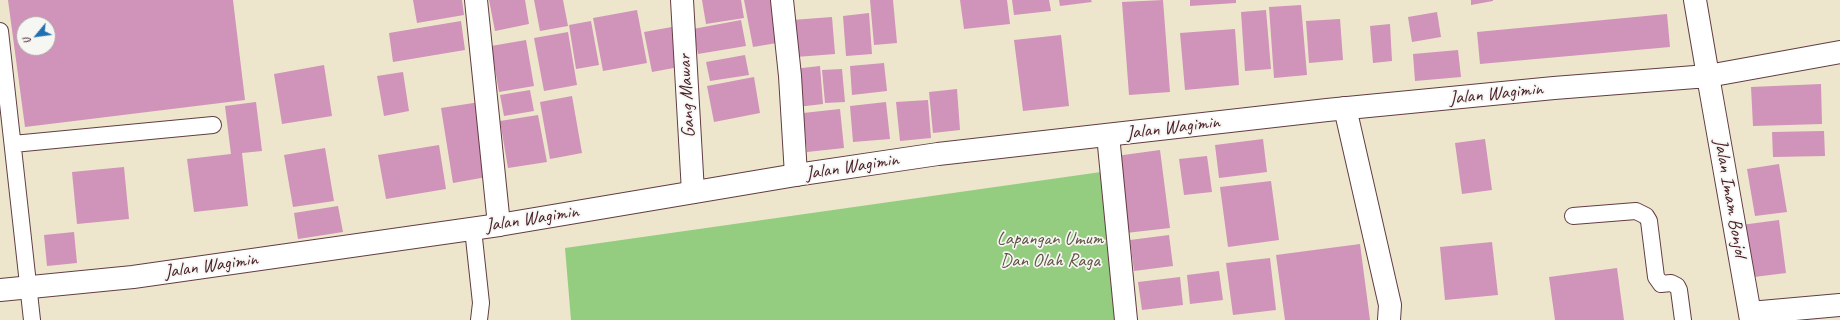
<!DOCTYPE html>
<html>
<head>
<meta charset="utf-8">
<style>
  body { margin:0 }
  #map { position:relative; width:1840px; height:320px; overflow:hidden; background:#ede6cc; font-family:Caveat,sans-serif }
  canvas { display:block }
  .north { position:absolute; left:16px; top:16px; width:40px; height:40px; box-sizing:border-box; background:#f6f6f2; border:1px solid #b1a0a2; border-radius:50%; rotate:241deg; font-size:11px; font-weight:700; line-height:16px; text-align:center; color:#4a1f2b }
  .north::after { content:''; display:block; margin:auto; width:14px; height:18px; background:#1f6fb2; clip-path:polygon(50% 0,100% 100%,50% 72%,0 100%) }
</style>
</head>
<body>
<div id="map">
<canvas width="1840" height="320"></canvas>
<div class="north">U</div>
</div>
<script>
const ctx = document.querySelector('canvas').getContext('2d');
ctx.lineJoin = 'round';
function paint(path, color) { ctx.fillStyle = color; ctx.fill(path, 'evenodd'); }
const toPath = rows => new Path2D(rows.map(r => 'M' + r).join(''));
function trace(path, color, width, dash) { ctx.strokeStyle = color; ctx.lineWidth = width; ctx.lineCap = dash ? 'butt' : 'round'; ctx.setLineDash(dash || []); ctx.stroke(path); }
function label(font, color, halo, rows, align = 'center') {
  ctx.font = font + ' Caveat,sans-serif'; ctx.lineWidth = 3.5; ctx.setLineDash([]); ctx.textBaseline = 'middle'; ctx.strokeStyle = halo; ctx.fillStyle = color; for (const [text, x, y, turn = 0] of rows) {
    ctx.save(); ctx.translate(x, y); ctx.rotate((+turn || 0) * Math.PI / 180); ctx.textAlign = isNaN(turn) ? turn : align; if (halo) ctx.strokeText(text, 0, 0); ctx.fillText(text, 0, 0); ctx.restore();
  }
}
const green = toPath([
  [1115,170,1125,320,571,320,565,248]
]);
const building = toPath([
  [8,0,233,0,245,100,25,127],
  [24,24,48,24,48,48,24,48],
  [413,0,462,0,464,15,417,23],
  [489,0,525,0,529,24,495,31],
  [534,0,563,0,568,26,540,31],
  [702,0,741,0,744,18,706,24],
  [744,0,775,0,783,42,753,47],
  [870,0,893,0,897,43,874,45],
  [960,0,1007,0,1010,24,964,29],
  [1012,0,1049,0,1051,11,1014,15],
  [1059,0,1091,0,1092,2,1060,6],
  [1163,0,1170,92,1129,95,1122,2],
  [1190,0,1236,0,1236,3,1190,6],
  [1471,0,1493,0,1493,1,1471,5],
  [1301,5,1307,75,1274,78,1269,7],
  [637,10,647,63,603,71,593,18],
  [1266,10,1271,69,1245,71,1241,12],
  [1437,12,1441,37,1412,42,1408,17],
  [869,13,872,54,846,56,843,16],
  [1667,14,1670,47,1480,64,1477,32],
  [832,17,835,54,796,57,792,20],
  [1340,19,1343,60,1309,63,1306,21],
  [741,20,746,46,698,54,693,29],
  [461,21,465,50,393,62,389,33],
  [591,21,599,65,576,69,569,25],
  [1390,24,1392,61,1373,63,1370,26],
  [672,27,679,67,652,72,644,32],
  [1235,29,1239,85,1185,90,1180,33],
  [568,32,577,85,544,91,534,38],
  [1061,35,1069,106,1023,111,1014,40],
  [526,40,534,86,499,92,491,46],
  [1458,50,1461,77,1415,81,1413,54],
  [745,55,749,75,710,81,706,62],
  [884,63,887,91,852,95,850,66],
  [324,65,332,116,282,124,274,74],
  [820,66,823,104,797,107,793,69],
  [842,69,845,102,825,103,822,70],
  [403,72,409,111,384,116,377,76],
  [754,77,760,113,714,122,707,86],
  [1821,84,1822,124,1753,126,1751,87],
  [957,89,960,130,933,133,929,92],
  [530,90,534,111,504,116,500,95],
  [572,96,582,153,550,159,540,102],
  [928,100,931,138,900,141,896,102],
  [256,102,262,151,242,153,248,206,194,212,187,159,231,154,225,106],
  [480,102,492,176,453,183,441,108],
  [886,102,890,139,853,142,850,106],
  [840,109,844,148,807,152,803,113],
  [538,115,547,162,508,168,500,121],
  [1824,131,1825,156,1773,157,1772,132],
  [1263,139,1267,172,1219,178,1215,145],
  [1485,139,1492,190,1462,194,1455,143],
  [439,145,446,189,386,199,378,155],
  [325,148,334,201,293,207,284,155],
  [1160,150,1170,228,1126,233,1116,156],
  [1207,156,1212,192,1184,195,1179,159],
  [1779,164,1787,212,1755,216,1747,169],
  [124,167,129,219,77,224,72,172],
  [1271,181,1279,240,1228,247,1220,187],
  [338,206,343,232,298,239,294,213],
  [1779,220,1786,273,1746,278,1741,225],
  [74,232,77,263,47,266,44,235],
  [1169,235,1173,266,1134,271,1130,240],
  [1492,242,1498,295,1445,300,1440,247],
  [1360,244,1370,320,1285,320,1276,255],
  [1270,258,1276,310,1233,315,1226,263],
  [1617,268,1624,320,1555,320,1549,277],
  [1219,271,1223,300,1190,304,1187,275],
  [1180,277,1183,305,1142,310,1138,282]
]);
const service = toPath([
  [0,31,32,320],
  [13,144,213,125],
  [1573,216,1636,211,1646,216,1649,221,1656,277,1661,284,1671,283,1677,286,1679,290,1683,320],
  [473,229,481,303,479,320]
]);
const minor = toPath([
  [476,0,499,225],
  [682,0,693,192],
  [782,0,790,76,796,175],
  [1695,0,1708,76,1840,52],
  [1345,108,1390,305,1389,320],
  [1108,135,1126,320],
  [1750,313,1840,305]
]);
const secondary = toPath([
  [0,290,133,277,499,225,796,175,938,154,1327,110,1554,88,1708,76,1751,320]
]);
const streetNames = [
  ["Jalan Wagimin",1496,94,-6],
  ["Gang Mawar",687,96,-93],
  ["Jalan Wagimin",1173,128,-7],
  ["Jalan Wagimin",852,167,-9],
  ["Jalan Imam Bonjol",1730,198,80],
  ["Jalan Wagimin",532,219,-9],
  ["Jalan Wagimin",211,266,-8]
];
const parkNames = [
  ["Lapangan Umum",1050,239],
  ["Dan Olah Raga",1050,261]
];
paint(green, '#94cd80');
paint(building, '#d093b9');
trace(service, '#623d43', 18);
trace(minor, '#623d43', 24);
trace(secondary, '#623d43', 24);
trace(service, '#fff', 16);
trace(minor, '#fff', 22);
trace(secondary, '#fff', 22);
label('19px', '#4a1f2b', '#f6f6f2', streetNames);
label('19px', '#605344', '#f6f6f2', parkNames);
</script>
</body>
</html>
